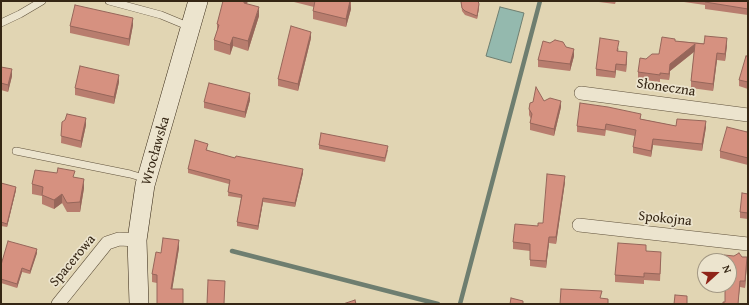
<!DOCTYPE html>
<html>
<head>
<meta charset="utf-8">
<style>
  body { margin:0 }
  #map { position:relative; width:749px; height:305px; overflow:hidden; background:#e1d5b3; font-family:"Gentium Book Plus",serif }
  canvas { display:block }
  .frame { position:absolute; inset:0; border:2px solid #352614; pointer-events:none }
  .north { position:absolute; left:697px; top:253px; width:40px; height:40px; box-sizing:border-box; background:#ece4ce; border:1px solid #a39884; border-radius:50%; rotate:69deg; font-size:11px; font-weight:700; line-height:16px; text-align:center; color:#352614 }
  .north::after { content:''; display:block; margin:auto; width:14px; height:18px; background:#8f2418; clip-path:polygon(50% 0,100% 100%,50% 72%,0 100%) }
</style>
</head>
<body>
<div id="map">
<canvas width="749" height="305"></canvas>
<div class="frame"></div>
<div class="north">N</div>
</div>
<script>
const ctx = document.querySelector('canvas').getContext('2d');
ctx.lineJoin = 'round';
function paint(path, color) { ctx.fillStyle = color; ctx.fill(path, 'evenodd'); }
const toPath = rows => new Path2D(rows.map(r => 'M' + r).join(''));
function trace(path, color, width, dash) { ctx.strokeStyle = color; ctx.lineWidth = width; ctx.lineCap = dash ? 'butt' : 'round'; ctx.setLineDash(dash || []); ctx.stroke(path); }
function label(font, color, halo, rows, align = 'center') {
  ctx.font = font + ' "Gentium Book Plus",serif'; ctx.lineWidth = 3.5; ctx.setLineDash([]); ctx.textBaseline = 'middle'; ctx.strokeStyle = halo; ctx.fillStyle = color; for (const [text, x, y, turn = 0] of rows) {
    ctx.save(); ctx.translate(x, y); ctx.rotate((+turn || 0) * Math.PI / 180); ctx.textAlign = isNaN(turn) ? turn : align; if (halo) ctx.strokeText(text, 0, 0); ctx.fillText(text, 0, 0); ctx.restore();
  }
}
const water = toPath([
  [500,7,524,13,511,63,486,56,500,7]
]);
const stream = toPath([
  [232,251,438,304],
  [460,304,540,1]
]);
const lane = toPath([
  [109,1,161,15,190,27],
  [1,23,20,14,42,1],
  [16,151,130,174,147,179]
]);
const street = toPath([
  [581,93,748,115],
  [579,225,748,244],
  [58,304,107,243,119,239,137,240]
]);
const secondary = toPath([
  [139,304,137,240,145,185,198,1]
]);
const wall = toPath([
  [290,1,351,1,351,9,346,27,313,19,313,11,314,7],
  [591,1,616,1,615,4],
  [677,1,748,1,748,15,705,9,705,5],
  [461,2,479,8,477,19,465,15,462,11],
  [247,4,259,16,248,51,233,46,230,55,214,50,214,40,217,33,217,24],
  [133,25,129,46,70,33,70,26],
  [311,38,298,91,278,86,278,79],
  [675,41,727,45,725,61,717,60,713,91,691,88,691,81,694,52,670,71,669,80,660,79,660,82,638,79,638,72,646,59,659,54],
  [566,47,574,56,570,71,538,67,538,60],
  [619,48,618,51,627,59,626,72,616,70,615,78,596,76,596,69],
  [748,56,748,89,739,86,739,80],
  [1,67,12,76,8,92,1,90],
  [119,82,114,104,75,95,75,88],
  [250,100,245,118,204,108,204,102],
  [544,101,561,107,554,136,530,130,530,123,531,119,529,115,529,109],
  [641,119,676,126,706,127,702,151,653,145,651,157,633,153,633,147,635,136,606,130,605,136,577,132,577,126],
  [62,122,86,125,81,148,61,143],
  [748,129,748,165,720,158,720,151,747,132],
  [319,145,388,150,385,162,319,149],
  [208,148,207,150,235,158,303,173,295,207,263,202,258,230,237,226,237,222,241,198,228,196,229,184,188,173,188,169],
  [75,177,84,188,80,212,67,212,62,203,54,209,42,204,42,196,32,194,32,184],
  [565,182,556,244,549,243,546,268,530,266,530,251,513,249,513,242,543,223],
  [1,183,16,190,7,227,1,226],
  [748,194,748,219,740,218,740,212],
  [179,248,172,289,183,304,157,283,152,282,152,274,161,253],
  [646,251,661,259,660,281,644,280,644,284,615,282,615,275],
  [37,253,30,274,22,272,17,288,1,283,1,265],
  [747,264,745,288,740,287,738,304,725,302,729,285]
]);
const shadedWall = toPath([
  [244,1,248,1,244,12],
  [350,1,351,9,346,27,346,19],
  [479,4,479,8,477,19,477,16],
  [259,7,259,16,248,51,248,41],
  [133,18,133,25,129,46,129,39],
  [311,32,311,38,298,91,298,84],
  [233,37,233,46,230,55,230,45],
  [727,38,727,45,725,61,725,54],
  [695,44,695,51,670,71,669,80,669,74,670,64],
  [574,49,574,56,570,71,570,64],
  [627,52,627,59,626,72,626,65],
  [717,53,717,60,713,91,713,84],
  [616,64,616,70,615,78,615,72],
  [12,69,12,76,8,92,8,85],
  [119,75,119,82,114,104,114,97],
  [250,93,250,100,245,118,245,112],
  [561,101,561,107,554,136,554,129],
  [86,118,86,125,81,148,81,141],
  [706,121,706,127,702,151,702,144],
  [653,139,653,145,651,157,651,151],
  [303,169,303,173,295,207,295,203],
  [565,176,565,182,556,244,556,237],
  [84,179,84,188,80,212,80,202],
  [16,187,16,190,7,227,7,224],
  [62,194,62,203,54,209,54,200],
  [263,198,263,202,258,230,258,226],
  [549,237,549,243,546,268,546,261],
  [179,240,179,248,171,297,171,289],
  [37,249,37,253,30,274,30,271],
  [747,257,747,264,745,288,745,281],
  [22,268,22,272,17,288,17,284]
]);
const building = toPath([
  [223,1,244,1,244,3,259,7,248,41,233,37,230,45,214,40,219,25,217,24,223,1],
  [315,1,350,1,346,19,313,11,315,1],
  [462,1,478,1,479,4,477,16,465,11,462,8,461,2,462,1],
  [705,1,748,1,748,9,705,2,705,1],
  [75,5,133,18,129,39,70,26,75,5],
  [291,26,311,32,298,84,278,79,291,26],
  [705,36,727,38,725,54,717,53,713,84,691,81,695,44,670,64,669,74,660,73,660,75,638,72,640,58,646,59,652,54,659,54,662,37,675,39,675,41,704,44,705,36],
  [600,38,619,41,617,51,627,52,626,65,616,64,615,72,596,69,600,38],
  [555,40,563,42,566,47,574,49,570,64,538,60,543,41,550,43,555,40],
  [746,56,748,56,748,82,739,80,746,56],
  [80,66,119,75,114,97,75,88,80,66],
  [1,67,12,69,8,85,1,83,1,67],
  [209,83,250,93,245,112,204,102,209,83],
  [536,87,544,101,550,98,561,101,554,129,530,123,532,114,529,109,530,103,533,102,536,87],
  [580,103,608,107,641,114,640,119,676,126,677,119,706,121,702,144,653,139,651,151,633,147,636,130,606,124,605,130,577,126,580,103],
  [67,114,86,118,81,141,61,136,62,122,65,120,67,114],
  [727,127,747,132,748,129,748,158,720,151,727,127],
  [321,133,388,146,385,158,319,145,321,133],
  [195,140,208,144,206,150,235,158,236,156,303,169,295,203,263,198,258,226,237,222,242,195,228,192,230,180,188,169,195,140],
  [58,168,75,171,73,177,84,179,80,202,67,203,62,194,54,200,42,195,43,187,32,184,35,170,57,173,58,168],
  [547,174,565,176,556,237,549,237,546,261,530,260,530,244,513,242,515,224,538,226,538,223,543,223,547,174],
  [1,183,16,187,7,224,1,222,1,183],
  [742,193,748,194,748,213,740,212,742,193],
  [163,238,179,240,171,289,183,289,183,304,157,304,157,275,152,274,156,252,161,253,163,238],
  [8,241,37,249,30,271,22,268,17,284,1,279,1,265,8,241],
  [618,243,646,245,646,251,661,252,660,274,644,273,644,277,615,275,618,243],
  [739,253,742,257,747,257,745,281,740,281,738,304,723,304,723,302,725,302,725,285,729,285,729,261,724,261,724,255,734,256,739,253],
  [208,280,225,281,224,304,207,304,208,280],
  [561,289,602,291,600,298,608,299,608,304,560,304,561,289],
  [675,295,687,296,687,304,674,304,675,295],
  [511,298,523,301,523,304,510,304,511,298],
  [355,300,356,304,343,304,355,300]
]);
const streetNames = [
  ["Słoneczna",666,88,8],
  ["Wrocławska",156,151,-74],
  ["Spokojna",665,219,6],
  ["Spacerowa",73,261,-50]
];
paint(water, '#94b9ae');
trace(water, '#6e7e70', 1);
trace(stream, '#6e7e70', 4.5);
trace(lane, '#60523c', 8);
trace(street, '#60523c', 14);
trace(secondary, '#352614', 20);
trace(lane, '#ece4ce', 7);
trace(street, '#ece4ce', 13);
trace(secondary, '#ece4ce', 19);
paint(wall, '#b87d6e');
paint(shadedWall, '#96665a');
paint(building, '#d69180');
trace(building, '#96665a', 1);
label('14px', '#352614', '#ece4ce', streetNames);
</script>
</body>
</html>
